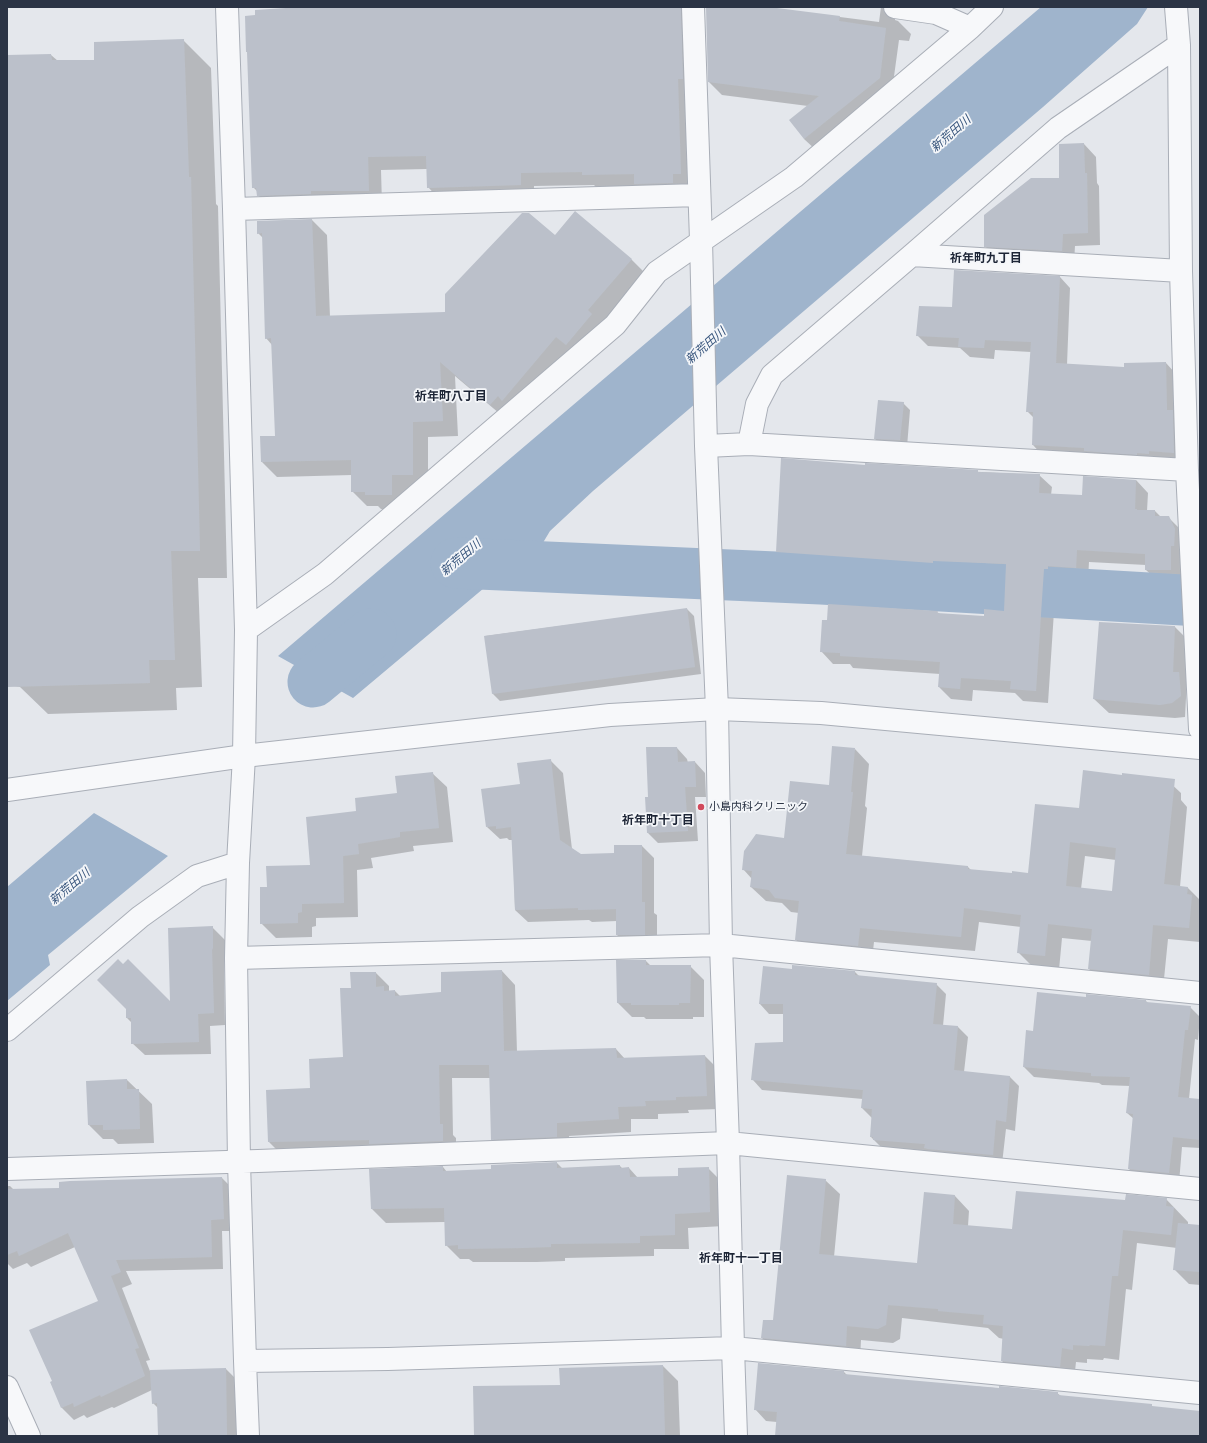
<!DOCTYPE html>
<html>
<head>
<meta charset="utf-8">
<style>
  body { margin:0 }
  #map { position:relative; width:1207px; height:1443px; overflow:hidden; background:#e4e7ec; font-family:"Fira Sans Condensed",sans-serif }
  canvas { display:block }
  .frame { position:absolute; inset:0; border:8px solid #2b3445; pointer-events:none }
</style>
</head>
<body>
<div id="map">
<canvas width="1207" height="1443"></canvas>
<div class="frame"></div>
</div>
<script>
const ctx = document.querySelector('canvas').getContext('2d');
ctx.lineJoin = 'round';
function paint(path, color) { ctx.fillStyle = color; ctx.fill(path, 'evenodd'); }
const toPath = rows => new Path2D(rows.map(r => 'M' + r).join(''));
function trace(path, color, width, dash) { ctx.strokeStyle = color; ctx.lineWidth = width; ctx.lineCap = dash ? 'butt' : 'round'; ctx.setLineDash(dash || []); ctx.stroke(path); }
function label(font, color, halo, rows, align = 'center') {
  ctx.font = font + ' "Fira Sans Condensed","Noto Sans JP",sans-serif'; ctx.lineWidth = 3.5; ctx.setLineDash([]); ctx.textBaseline = 'middle'; ctx.strokeStyle = halo; ctx.fillStyle = color; for (const [text, x, y, turn = 0] of rows) {
    ctx.save(); ctx.translate(x, y); ctx.rotate((+turn || 0) * Math.PI / 180); ctx.textAlign = isNaN(turn) ? turn : align; if (halo) ctx.strokeText(text, 0, 0); ctx.fillText(text, 0, 0); ctx.restore();
  }
}
const water = toPath([
  [1041,7,1148,7,1137,24,1043,107,593,491,550,531,541,546,511,578,490,583,353,698,278,656],
  [94,813,168,856,48,955,50,965,7,1001,7,887]
]);
const shadow = toPath([
  [302,7,680,7,694,21,694,187,597,188,594,185,534,186,534,198,441,201,428,187,427,169,381,170,382,204,271,209,258,195,258,192,253,187],
  [713,7,762,7,879,22,881,7,915,7,895,18,895,20,898,21,911,34,909,41,899,40,892,91,817,151,804,139,808,106,722,95,709,82],
  [183,40,211,68,216,204,218,206,227,578,198,578,202,687,176,688,177,710,48,714,20,687,7,685,7,56,51,55,58,61,99,61],
  [1084,144,1096,157,1097,183,1099,186,1100,245,1075,246,1074,263,997,259,985,246,1060,179],
  [312,220,327,235,330,317,446,313,555,236,631,259,646,274,603,325,506,419,455,376,458,436,428,437,428,490,406,509,381,509,378,506,367,506,352,491,352,475,277,477,262,462,276,437,272,345,266,338,263,238,258,233],
  [1060,277,1070,288,1067,365,1125,368,1166,363,1176,374,1184,463,1043,456,1033,445,1034,418,1027,411,1031,352,995,350,994,359,970,357,960,348,928,346,917,335,953,308],
  [903,403,910,410,907,447,882,445,875,439],
  [866,466,1039,475,1052,487,1051,495,1082,496,1136,480,1148,493,1147,511,1155,511,1161,517,1168,517,1181,530,1183,583,1159,582,1146,570,1146,565,1089,562,1088,580,1060,578,1060,581,1056,581,1048,703,1023,701,1015,693,973,690,972,701,951,699,939,687,940,674,853,668,850,664,833,664,821,651,937,612,940,614,985,617,1005,612,1007,575,945,573,945,575,790,564,777,552],
  [687,609,694,616,701,674,500,701,493,694,485,636],
  [1100,623,1175,627,1189,641,1185,717,1175,718,1109,713,1094,699],
  [677,748,687,759,688,763,695,762,705,773,706,797,695,797,698,841,658,843,648,833,649,797],
  [855,749,869,764,865,806,867,808,862,856,968,867,971,870,1012,875,1029,874,1080,809,1123,776,1166,779,1181,793,1181,800,1187,807,1180,887,1187,887,1200,900,1200,942,1168,939,1163,989,1104,983,1089,969,1092,941,1062,938,1059,970,1033,967,1019,953,1021,927,979,922,975,951,874,942,872,960,811,954,796,940,799,913,791,912,782,903,766,901,751,887,752,879,743,869,785,839,830,786],
  [1085,856,1116,860,1113,892,1081,889],
  [550,760,563,773,572,849,581,855,615,854,642,846,654,858,654,913,657,915,657,947,629,947,617,935,617,921,592,922,589,920,528,922,515,910,513,840,509,840,507,838,500,839,487,827,521,785],
  [432,773,447,787,453,842,413,846,414,851,371,858,373,868,357,870,358,917,316,918,316,926,312,927,312,937,276,938,261,923,268,888,311,866,357,811,398,794],
  [212,927,225,940,225,961,224,963,225,1025,210,1026,211,1054,145,1055,132,1043,132,1023,127,1018,171,1003],
  [646,961,651,966,690,966,704,980,704,1017,693,1017,693,1019,646,1019,644,1017,632,1017,618,1003],
  [793,970,855,972,859,976,936,984,946,994,943,1026,958,1027,968,1037,964,1072,1010,1077,1019,1086,1015,1131,1006,1129,1002,1164,883,1149,871,1137,872,1118,862,1108,863,1099,762,1090,753,1080,784,1043,784,1014,769,1014,760,1004],
  [502,971,515,985,517,1052,616,1049,625,1059,705,1056,718,1069,720,1109,688,1110,689,1113,658,1114,658,1119,631,1119,631,1132,569,1136,570,1150,505,1152,492,1139,490,1078,452,1078,453,1135,456,1138,456,1154,282,1155,269,1142,311,1089,344,1058,352,989,376,973,389,986,389,992,395,991,400,996,442,993],
  [1086,998,1146,1001,1148,1003,1190,1007,1200,1017,1198,1040,1195,1039,1189,1099,1200,1100,1200,1148,1182,1147,1179,1183,1139,1179,1129,1169,1134,1119,1127,1113,1130,1086,1102,1085,1099,1083,1034,1077,1024,1067,1034,1032],
  [127,1080,152,1104,154,1143,118,1144,113,1139,103,1139,89,1125],
  [557,1163,563,1169,620,1166,622,1168,629,1168,638,1178,679,1177,708,1168,722,1182,724,1226,688,1228,689,1249,654,1249,654,1256,565,1258,565,1261,537,1262,473,1262,469,1259,460,1259,446,1245,445,1222,386,1223,372,1209,371,1170,443,1167,447,1172,492,1170],
  [222,1178,234,1190,235,1231,222,1231,223,1269,126,1271,132,1284,122,1288,150,1360,146,1361,150,1371,226,1369,241,1384,242,1436,159,1436,159,1409,153,1403,152,1390,114,1408,112,1407,87,1418,84,1415,74,1420,62,1408,51,1383,99,1301,75,1247,31,1267,27,1263,13,1269,7,1263,7,1186,10,1186,14,1190,60,1189,70,1182],
  [825,1180,840,1194,834,1257,918,1264,925,1193,955,1196,969,1211,968,1226,1013,1230,1126,1201,1166,1199,1188,1222,1188,1225,1200,1226,1200,1285,1189,1284,1174,1269,1177,1248,1137,1243,1132,1290,1126,1289,1119,1360,1104,1358,1103,1360,1087,1359,1087,1363,1076,1362,1074,1381,1016,1375,1002,1361,1004,1339,999,1338,988,1328,902,1318,900,1339,893,1343,861,1340,860,1360,776,1352,762,1338,774,1321],
  [663,1366,678,1381,680,1436,475,1436,561,1386],
  [844,1372,847,1375,897,1380,1057,1393,1061,1396,1151,1405,1154,1408,1200,1412,1200,1436,776,1436,777,1422,766,1421,755,1409]
]);
const river = toPath([
  [456,563,821,579,1200,601],
  [313,682,371,634]
]);
const building = toPath([
  [301,7,681,7,683,79,678,79,681,174,673,174,673,183,634,184,634,174,582,175,582,172,521,173,521,185,427,188,426,156,368,157,369,191,311,191,311,194,257,196,256,188,252,188,247,52,246,52,245,16,255,15,255,10],
  [706,7,769,7,840,16,839,21,886,28,880,78,804,139,789,120,819,96,708,82],
  [184,39,189,177,191,177,200,551,171,551,175,660,149,660,150,683,7,687,7,55,51,54,52,60,94,60,94,42],
  [1084,143,1085,173,1087,173,1088,233,1063,234,1062,251,984,247,984,215,1031,178,1059,178,1059,144],
  [575,211,632,259,588,310,592,314,566,345,556,337,502,401,498,396,490,405,440,362,443,421,413,422,413,475,392,475,392,495,365,495,365,492,351,492,351,460,261,462,260,436,275,436,271,338,265,339,262,233,257,234,257,221,312,219,316,316,445,312,445,294,522,213,529,213,555,235],
  [954,270,1060,276,1056,363,1124,367,1124,363,1166,362,1167,410,1173,410,1174,453,1149,451,1149,454,1137,453,1137,455,1084,451,1084,448,1032,445,1033,412,1026,412,1031,342,985,340,984,348,958,347,959,338,916,336,919,306,952,307],
  [878,400,904,402,900,440,874,439],
  [781,458,865,465,865,463,978,470,978,472,1040,474,1039,493,1082,495,1083,476,1136,480,1135,509,1137,509,1137,510,1155,510,1155,516,1169,516,1175,529,1174,546,1171,546,1171,570,1145,570,1145,554,1077,550,1076,568,1048,566,1048,569,1044,569,1036,691,1010,689,1011,681,961,678,960,689,938,687,940,662,840,656,840,653,820,652,822,620,827,620,828,604,938,611,937,613,984,616,984,609,1004,611,1006,564,933,561,933,563,776,552],
  [687,608,695,667,492,694,484,636],
  [1099,622,1175,626,1173,672,1179,672,1181,696,1172,703,1160,705,1093,699],
  [832,746,855,748,851,792,853,792,846,854,968,866,968,869,1012,873,1012,871,1028,873,1035,804,1079,808,1083,770,1122,775,1122,773,1175,779,1164,884,1188,887,1187,894,1192,895,1189,928,1153,925,1149,975,1088,969,1092,929,1048,924,1045,956,1017,953,1021,915,964,908,961,937,860,928,858,946,795,940,799,901,775,898,769,890,750,887,752,871,742,870,744,851,756,834,784,838,790,781,829,785],
  [1070,842,1116,848,1112,891,1066,886],
  [646,747,677,747,678,762,695,761,696,787,685,787,688,831,647,833,645,797,648,797],
  [551,759,560,840,581,854,614,853,614,845,642,845,642,902,645,902,645,935,616,935,616,909,578,910,578,908,515,910,511,827,496,829,496,826,486,827,481,789,520,784,517,763],
  [433,772,439,828,400,832,400,837,358,844,359,854,343,856,344,903,302,904,302,912,298,913,298,923,260,924,260,887,267,887,266,866,310,865,306,817,356,811,355,798,397,793,395,776],
  [213,926,213,948,212,950,214,1013,198,1014,199,1042,131,1044,131,1018,126,1018,126,1009,97,980,118,959,123,964,128,959,170,1001,168,928],
  [616,960,646,960,646,965,691,965,690,1003,679,1003,679,1005,631,1005,631,1003,617,1003],
  [792,965,855,971,855,975,937,983,933,1024,958,1026,954,1070,1010,1076,1006,1122,996,1120,993,1155,928,1149,924,1148,925,1144,873,1140,873,1137,870,1137,872,1109,861,1108,863,1090,751,1080,755,1043,783,1042,783,1004,759,1004,763,966,792,969],
  [502,970,504,1051,616,1048,617,1058,705,1055,707,1096,676,1097,676,1100,645,1101,646,1106,618,1107,619,1119,557,1123,557,1137,491,1140,489,1065,439,1065,440,1124,443,1124,443,1141,369,1144,369,1140,268,1142,266,1090,310,1088,309,1059,343,1057,340,988,351,988,350,972,376,972,376,987,384,986,384,991,395,990,395,996,441,992,441,972],
  [1037,992,1086,997,1086,994,1146,1000,1146,1002,1191,1006,1188,1030,1185,1030,1178,1097,1200,1099,1200,1140,1173,1137,1169,1173,1128,1169,1133,1114,1126,1113,1130,1077,1091,1076,1091,1073,1023,1067,1026,1030,1033,1031],
  [127,1079,127,1089,139,1089,140,1129,103,1130,103,1125,88,1125,86,1081],
  [557,1162,557,1168,620,1165,620,1168,629,1167,630,1177,678,1176,678,1168,709,1167,710,1212,675,1214,675,1235,640,1236,640,1243,551,1244,551,1247,522,1248,458,1249,458,1245,445,1246,444,1208,371,1209,369,1169,443,1166,443,1171,491,1169,491,1165],
  [787,1175,826,1179,819,1254,917,1263,924,1192,955,1195,953,1224,1012,1229,1016,1191,1125,1200,1126,1194,1167,1198,1166,1206,1174,1207,1171,1235,1123,1230,1118,1276,1112,1276,1105,1346,1090,1345,1089,1346,1073,1345,1073,1350,1062,1348,1060,1367,1001,1361,1003,1326,983,1324,984,1315,938,1311,938,1309,888,1305,886,1325,878,1329,847,1326,846,1346,761,1338,763,1320,773,1320],
  [222,1177,224,1219,211,1220,212,1257,116,1260,121,1272,111,1276,139,1348,135,1349,145,1376,101,1397,100,1395,74,1407,73,1403,61,1408,50,1382,52,1381,29,1330,98,1301,68,1233,19,1256,17,1251,7,1255,7,1189,59,1188,59,1182,70,1181],
  [1178,1223,1200,1225,1200,1272,1173,1270],
  [758,1363,844,1371,844,1374,897,1379,999,1388,999,1386,1058,1392,1058,1395,1152,1404,1152,1406,1200,1411,1200,1436,775,1436,777,1412,754,1410],
  [663,1365,665,1436,474,1436,473,1386,560,1385,559,1368],
  [226,1368,227,1436,158,1436,157,1403,152,1404,150,1370]
]);
const minor = toPath([
  [227,7,234,209,246,630,244,756,238,863,236,958,239,1162,245,1361,248,1436],
  [693,7,701,240,706,446,717,709,721,945,728,1143,733,1348,736,1436],
  [895,7,936,13,970,28],
  [1176,7,1179,45,1181,271,1187,470,1200,729],
  [234,209,699,195],
  [912,255,1181,271],
  [749,444,757,404,772,375,912,255,1058,128,1179,45],
  [706,446,749,444,1187,470],
  [246,630,325,574,615,325,657,272,794,177,970,28,992,7],
  [236,958,721,945,1200,993],
  [7,1030,140,917,197,876,238,863],
  [7,1169,258,1161,728,1143,1200,1189],
  [245,1361,388,1359,733,1348,1200,1393],
  [7,1387,29,1436]
]);
const tertiary = toPath([
  [7,790,244,756,610,715,717,709,821,713,1200,748]
]);
const markers = [
  [701,807,4,"#d1495b"]
];
const poiNames = [
  ["小島内科クリニック",709,807]
];
const waterNames = [
  ["新荒田川",951,134,-41],
  ["新荒田川",706,346,-41],
  ["新荒田川",461,558,-40],
  ["新荒田川",70,887,-40]
];
const neighbourhoodNames = [
  ["祈年町九丁目",986,259],
  ["祈年町八丁目",451,397],
  ["祈年町十丁目",658,821],
  ["祈年町十一丁目",741,1259]
];
paint(water, '#9fb4cc');
paint(shadow, '#0003');
trace(river, '#9fb4cc', 51);
paint(building, '#bbc0ca');
trace(minor, '#a9aeb7', 24);
trace(tertiary, '#a9aeb7', 24);
trace(minor, '#f7f8fa', 22);
trace(tertiary, '#f7f8fa', 22);
for (const [x, y, r, color] of markers) { const dot = new Path2D(); dot.arc(x, y, r, 0, 2 * Math.PI); ctx.fillStyle = color; ctx.fill(dot); trace(dot, '#f4f6f9', 1.5); }
label('11px', '#2b3445', '#f4f6f9', poiNames, 'left');
label('italic 12px', '#34527a', '#f4f6f9', waterNames);
label('bold 12px', '#1d2536', '#f4f6f9', neighbourhoodNames);
</script>
</body>
</html>
